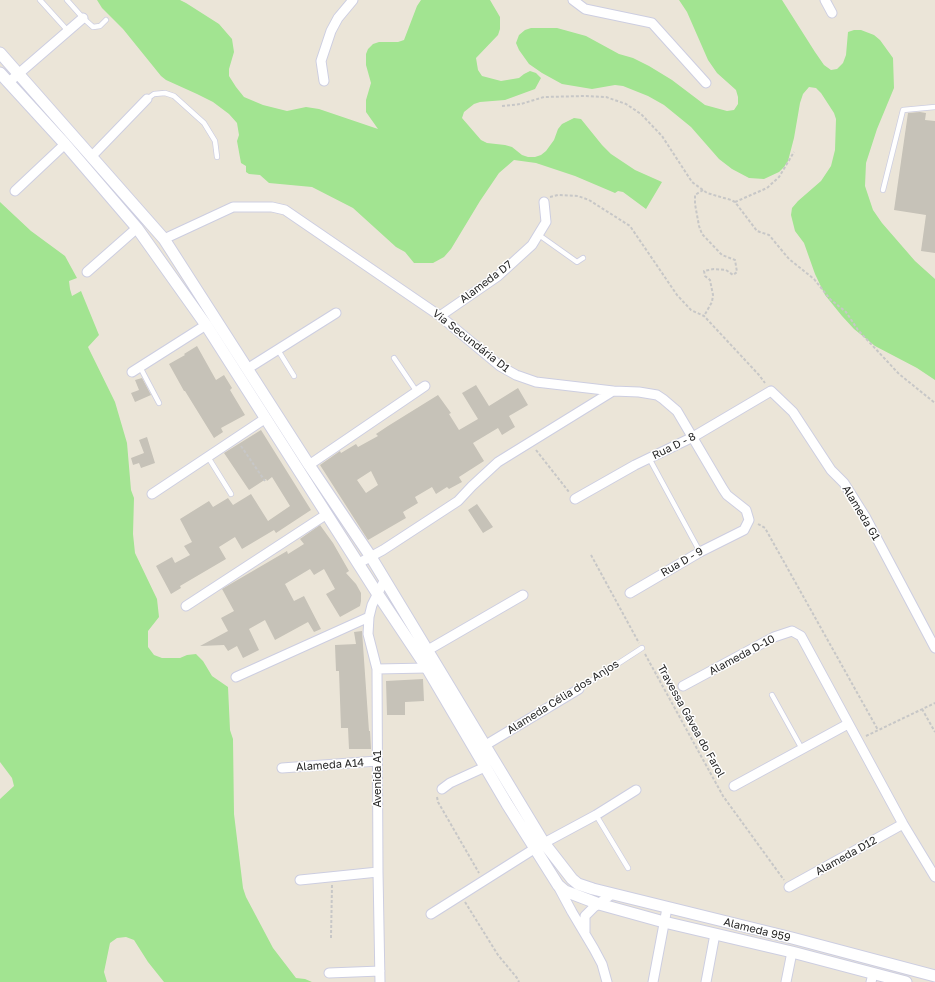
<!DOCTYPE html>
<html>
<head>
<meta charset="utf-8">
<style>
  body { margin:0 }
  canvas { display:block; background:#ebe5d8 }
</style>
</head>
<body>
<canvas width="935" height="982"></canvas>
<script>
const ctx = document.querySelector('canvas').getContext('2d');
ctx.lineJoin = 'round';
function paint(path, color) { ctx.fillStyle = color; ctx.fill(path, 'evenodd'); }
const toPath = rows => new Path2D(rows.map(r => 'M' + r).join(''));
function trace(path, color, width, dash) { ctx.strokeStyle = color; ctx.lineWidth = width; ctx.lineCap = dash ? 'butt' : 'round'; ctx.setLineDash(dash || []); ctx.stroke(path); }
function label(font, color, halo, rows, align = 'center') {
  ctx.font = font + ' "Golos Text",sans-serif'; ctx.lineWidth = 3; ctx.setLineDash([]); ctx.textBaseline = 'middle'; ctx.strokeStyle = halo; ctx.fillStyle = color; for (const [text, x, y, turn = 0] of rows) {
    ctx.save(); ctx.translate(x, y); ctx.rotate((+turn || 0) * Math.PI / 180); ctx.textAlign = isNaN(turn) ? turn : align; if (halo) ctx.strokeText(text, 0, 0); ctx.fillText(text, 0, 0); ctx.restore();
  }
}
const green = toPath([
  [97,0,180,0,186,3,219,24,232,39,234,52,229,69,229,76,236,87,244,97,263,105,287,111,306,107,319,109,378,129,366,112,366,100,371,83,366,65,366,54,368,49,373,44,379,42,398,42,404,40,417,6,421,0,490,0,500,17,500,29,498,35,476,58,478,70,482,76,501,81,519,78,524,74,530,71,536,73,541,78,535,89,505,100,480,102,474,104,464,112,462,118,481,140,487,143,505,145,512,147,522,155,528,157,535,157,541,155,546,151,554,140,558,129,562,124,574,118,581,119,602,145,611,154,635,170,662,182,646,209,623,192,618,191,615,193,575,176,536,163,514,160,499,173,480,201,451,249,444,257,433,263,414,263,405,252,396,247,353,208,312,187,269,183,260,175,249,174,246,172,246,166,241,163,237,141,239,135,237,123,229,114,213,102,197,94,166,80,161,76,123,29,102,8],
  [679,0,782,0,815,52,824,65,831,70,837,69,843,63,846,55,848,32,854,30,861,30,874,35,880,40,893,58,894,88,877,129,866,163,865,186,873,210,882,223,915,261,935,279,935,380,917,368,875,346,854,329,842,316,825,295,815,274,804,243,795,231,791,215,792,208,798,201,821,181,831,166,835,150,836,119,834,113,821,93,816,88,809,87,803,94,800,103,794,138,788,161,784,167,779,172,764,179,749,178,732,169,719,159,691,127,664,105,648,96,623,86,615,85,592,89,562,84,542,73,529,64,519,50,516,43,519,35,525,30,531,28,557,28,586,36,619,54,633,58,649,66,672,80,705,105,727,111,734,110,738,104,738,97,736,90,717,73,708,60,687,12],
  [0,202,31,231,65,256,77,278,69,281,70,289,72,296,81,291,99,335,88,347,115,402,127,443,131,490,134,498,133,534,135,553,157,599,159,617,148,631,148,647,154,655,162,658,180,658,187,655,196,654,203,661,212,676,228,687,230,730,233,739,234,814,243,888,246,897,273,948,296,978,305,979,312,982,164,982,148,962,134,940,126,937,117,938,110,943,104,972,107,982,0,982,0,799,14,786,12,778,0,762]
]);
const building = toPath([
  [920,112,926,113,925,120,935,121,935,253,921,251,926,215,894,210,908,113],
  [197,346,216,380,224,375,232,388,230,390,245,415,221,428,223,432,214,438,185,391,184,391,169,364,185,355,184,354],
  [142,378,151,395,135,402,131,393,139,390,135,380],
  [476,385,489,406,518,388,528,405,509,416,515,427,502,435,498,428,473,443,484,461,459,477,462,482,449,489,447,487,436,494,432,487,415,497,418,503,403,512,406,518,368,540,320,465,340,451,341,453,356,444,358,447,378,436,376,434,388,426,438,395,451,413,449,414,459,430,478,419,462,393],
  [371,471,378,485,366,493,357,480],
  [261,430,311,510,276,533,274,530,242,549,235,537,219,547,226,559,180,586,181,588,171,594,156,566,172,557,175,563,190,555,184,546,192,542,180,519,209,501,213,507,228,498,233,505,251,494,268,521,290,506,272,477,267,481,266,479,249,490,224,453],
  [147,437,155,463,141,468,139,463,133,465,131,458,144,453,139,440],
  [477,504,493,527,483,533,468,510],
  [320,525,333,543,349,571,346,573,356,584,361,593,361,601,360,606,340,617,326,594,335,589,324,569,314,575,310,569,285,584,294,601,304,596,321,629,314,632,308,622,275,640,265,620,249,629,259,650,243,658,237,646,228,651,224,645,200,646,228,631,221,618,234,611,222,589,287,551,288,554,304,544,300,539],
  [362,631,369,731,370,731,371,749,349,749,348,728,341,728,339,671,336,671,335,645,356,644,354,632],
  [423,679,424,701,405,702,405,715,387,715,386,681]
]);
const path = toPath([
  [502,106,521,104,544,97,586,96,606,97,626,104,641,114,662,136,692,182,707,193,731,200,735,202,757,231,769,235,789,259,814,279,830,299,846,312,858,330,899,374,935,403],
  [703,190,695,195,695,204,699,226,702,234,722,255,735,260,737,272,733,275,726,270,714,269,704,271,705,276,710,280,713,295,712,302,704,316],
  [550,197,558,195,578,196,589,200,630,226,677,295,691,310,704,316,759,375,765,383],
  [735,202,767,188,779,177,794,152],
  [241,446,265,481],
  [536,450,569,492],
  [758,524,765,528,878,730],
  [591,555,639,643],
  [645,654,723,796,784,880],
  [922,709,935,732],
  [866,736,935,703],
  [437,797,438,802,479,873],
  [465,902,498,955,517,978,519,982],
  [331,938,332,885]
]);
const service = toPath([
  [40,0,68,31],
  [67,0,83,18,93,27,100,26,106,20],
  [147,99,154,94,165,93,174,96,204,123,215,141,217,157],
  [883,190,903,110,935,107],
  [539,235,577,262,583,258],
  [278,350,294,376],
  [394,358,417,392],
  [140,367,159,403],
  [208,457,231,494],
  [649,458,700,552],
  [579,689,642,648],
  [772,695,802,749],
  [596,815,628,868]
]);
const minor = toPath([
  [573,0,585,9,652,23,706,83],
  [825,0,832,13],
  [324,81,321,61,331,31,338,18,353,0],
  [9,82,83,18],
  [92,156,147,99],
  [15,191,65,144],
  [164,239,233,207,272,207,285,210,440,316,500,366,516,375,536,382,613,391,639,392,657,395,663,399,677,411,723,489,727,495,746,510,749,520,744,530,700,552,630,593],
  [87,272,137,228],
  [440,316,498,276,532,245,546,222,544,202],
  [247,369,336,313],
  [132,372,206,325],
  [309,465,425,386],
  [152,494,266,418],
  [575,499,635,465,693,437,771,391,793,412,831,470,844,483,866,518,935,648],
  [359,563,383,550,458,501,472,486,498,462,613,391],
  [186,606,327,514],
  [428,650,523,595],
  [377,669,427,668],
  [236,677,369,617],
  [683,686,774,637,792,631,801,636,903,824,935,877],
  [484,746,579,689],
  [282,768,377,761],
  [734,786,848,724],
  [442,789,450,783,485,767],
  [544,843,596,815,636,790],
  [300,880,378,872],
  [558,886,572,912,594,949,602,964,607,982],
  [789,887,903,824],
  [431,914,534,849],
  [585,932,585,916,594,907,612,894],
  [329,973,380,971],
  [380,982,378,872,377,669,368,634,369,617,372,605,384,581],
  [653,982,667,908],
  [706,982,715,934],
  [786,982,792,952],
  [871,982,873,974]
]);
const tertiary = toPath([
  [0,53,164,239,309,465,371,557,544,843,572,879,578,884,593,889,792,938,935,976],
  [0,73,65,144,137,228,206,325,377,593,427,668,507,804,558,885,565,891,599,904,664,922,792,952,906,982]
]);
const streetNames = [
  ["Alameda D7",486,282,-37],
  ["Via Secundária D1",471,341,38],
  ["Rua D - 8",674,446,-26],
  ["Alameda G1",861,513,59],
  ["Rua D - 9",682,562,-30],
  ["Alameda D-10",742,655,-28],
  ["Alameda Célia dos Anjos",563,697,-32],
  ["Travessa Gávea do Farol",691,721,61],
  ["Alameda A14",330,765,-4],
  ["Avenida A1",378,779,-90],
  ["Alameda D12",846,856,-29],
  ["Alameda 959",757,930,14]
];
paint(green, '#a2e491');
paint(building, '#c6c2b8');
trace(service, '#cdcee1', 6);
trace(minor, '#cdcee1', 11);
trace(tertiary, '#cdcee1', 13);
trace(path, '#c7c7c7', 2, [3, 2]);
trace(service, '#fff', 4.5);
trace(minor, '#fff', 9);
trace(tertiary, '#fff', 11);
label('11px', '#272727', '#fff', streetNames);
</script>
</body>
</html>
